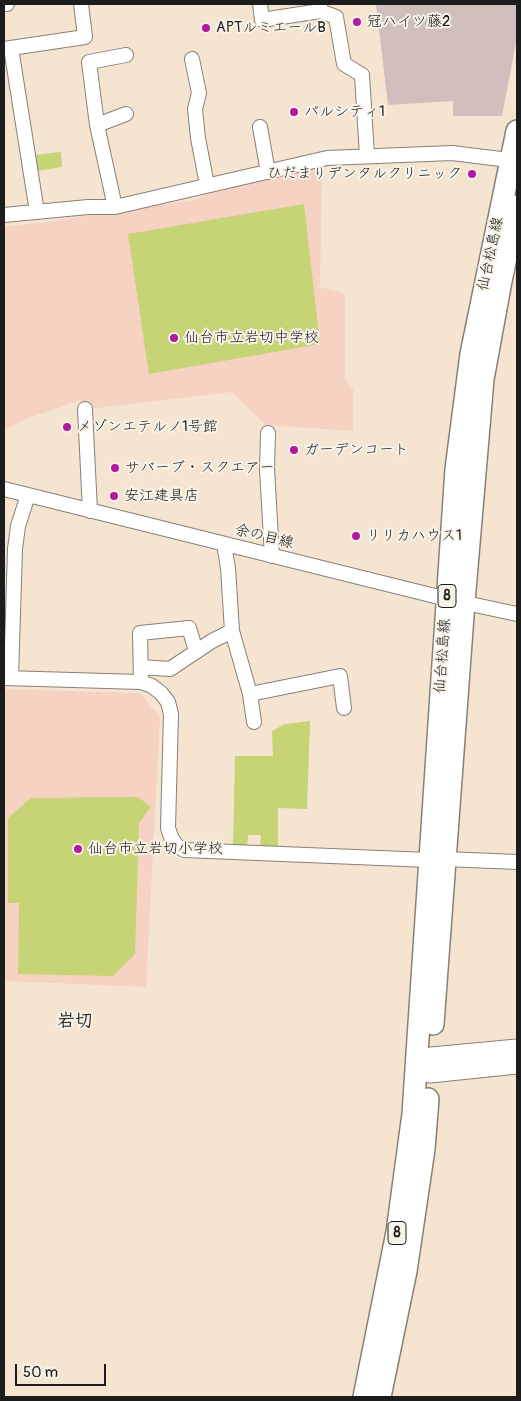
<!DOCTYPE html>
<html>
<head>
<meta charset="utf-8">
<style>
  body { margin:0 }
  #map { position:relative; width:521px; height:1401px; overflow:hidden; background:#f5e5d0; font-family:Pangolin,sans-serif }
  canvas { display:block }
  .frame { position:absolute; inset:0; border:5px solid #1c1c1c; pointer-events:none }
  .scale { position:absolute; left:15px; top:1364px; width:91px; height:22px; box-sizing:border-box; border:2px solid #1c1c1c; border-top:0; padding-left:6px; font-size:15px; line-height:18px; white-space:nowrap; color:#1c1c1c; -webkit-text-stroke:4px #f7f3e8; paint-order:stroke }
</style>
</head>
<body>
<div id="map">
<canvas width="521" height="1401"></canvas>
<div class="frame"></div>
<div class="scale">50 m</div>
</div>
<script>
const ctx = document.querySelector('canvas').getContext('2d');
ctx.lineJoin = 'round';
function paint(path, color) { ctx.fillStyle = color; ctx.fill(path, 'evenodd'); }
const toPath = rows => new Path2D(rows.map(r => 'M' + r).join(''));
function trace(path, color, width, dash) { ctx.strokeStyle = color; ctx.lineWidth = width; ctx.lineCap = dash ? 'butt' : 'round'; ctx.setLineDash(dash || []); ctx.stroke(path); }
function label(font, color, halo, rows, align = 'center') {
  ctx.font = font + ' Pangolin,"Klee One",sans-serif'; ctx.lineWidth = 4; ctx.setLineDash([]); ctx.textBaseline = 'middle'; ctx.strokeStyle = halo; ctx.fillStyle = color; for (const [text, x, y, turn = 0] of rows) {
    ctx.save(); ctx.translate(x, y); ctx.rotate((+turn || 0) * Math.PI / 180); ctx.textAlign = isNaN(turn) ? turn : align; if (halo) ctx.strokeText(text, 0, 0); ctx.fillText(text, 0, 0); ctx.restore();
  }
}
const built = toPath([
  [322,165,320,287,345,294,345,381,353,389,353,431,266,425,232,392,88,409,81,400,26,419,4,430,4,227,53,221,194,200,231,185],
  [4,689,140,693,160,717,146,987,4,981]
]);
const industrial = toPath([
  [376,4,517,4,517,37,502,116,453,116,453,101,388,105]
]);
const green = toPath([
  [61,152,62,167,37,171,35,155],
  [304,204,320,344,149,374,128,234],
  [310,721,307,809,278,808,278,846,260,846,261,835,248,835,247,846,233,846,235,756,273,756,272,731,285,724],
  [138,797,151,807,139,823,135,954,113,976,18,974,19,903,8,903,8,818,31,798]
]);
const minor = toPath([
  [4,4,7,4],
  [260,4,262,20,320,11,320,4],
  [320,11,336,17,344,64,362,75,367,156],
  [11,48,37,212],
  [4,49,85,37,81,4],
  [192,59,199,93,195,109,198,138,207,185],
  [97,125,126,114],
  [260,127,268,172],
  [115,207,97,125,89,62,126,55],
  [4,215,88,207,115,207,327,158,452,153,517,161],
  [85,409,90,511],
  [268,433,267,469,272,556],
  [4,489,447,599,517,614],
  [224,544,228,568,232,631,250,694,254,722],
  [141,667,170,669,212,641,232,631],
  [4,678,141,682,152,686,161,693,168,702,171,714,168,828,171,837,176,845,184,850,429,860],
  [11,678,15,549,18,526,28,495],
  [141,682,140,633,189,628,196,651],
  [250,694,340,676,344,708],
  [445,859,517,862]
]);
const secondary = toPath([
  [416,1066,431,1057,517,1049],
  [416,1066,430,1073,517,1064]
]);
const primary = toPath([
  [433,1024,464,602,483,379,501,281,517,206],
  [364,1397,397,1232,413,1114,456,469,471,354,517,131],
  [380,1397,406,1271,424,1149,428,1099]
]);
const markers = [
  [357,22,5,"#b5179e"],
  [206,28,5,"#b5179e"],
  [294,112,5,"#b5179e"],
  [472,174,5,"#b5179e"],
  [174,338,5,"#b5179e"],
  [67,427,5,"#b5179e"],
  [294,450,5,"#b5179e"],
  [115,468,5,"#b5179e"],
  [114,496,5,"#b5179e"],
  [356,536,5,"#b5179e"],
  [78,849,5,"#b5179e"]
];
const shields = [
  [447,596,18],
  [397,1233,18]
];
const shieldNames = [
  ["8",447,596],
  ["8",397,1233]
];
const poiNames = [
  ["冠ハイツ藤2",367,22],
  ["APTルミエールB",216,28],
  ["パルシティ1",304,112],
  ["ひだまりデンタルクリニック",462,174,"right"],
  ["仙台市立岩切中学校",184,338],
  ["メゾンエテルノ1号館",77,427],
  ["ガーデンコート",304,450],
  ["サバーブ・スクエアー",125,468],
  ["安江建具店",124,496],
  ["リリカハウス1",366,536],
  ["仙台市立岩切小学校",88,849]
];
const streetNames = [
  ["仙台松島線",491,254,-78],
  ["余の目線",264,537,14],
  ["仙台松島線",443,656,-86]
];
const quarterNames = [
  ["岩切",75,1021]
];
paint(built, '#f5d2c2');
paint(industrial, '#d1bfbd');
paint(green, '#c6d475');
trace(minor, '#888076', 16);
trace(secondary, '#888076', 21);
trace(primary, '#888076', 24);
trace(minor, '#fff', 14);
trace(secondary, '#fff', 19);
trace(primary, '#fff', 21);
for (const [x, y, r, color] of markers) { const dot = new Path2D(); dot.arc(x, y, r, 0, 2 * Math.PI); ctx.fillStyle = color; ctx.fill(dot); trace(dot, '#f7f3e8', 2); }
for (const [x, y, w] of shields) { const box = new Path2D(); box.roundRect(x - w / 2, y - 11.5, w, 23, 4); ctx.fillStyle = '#f7f3e8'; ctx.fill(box); trace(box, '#1c1c1c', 1); }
label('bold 14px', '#1c1c1c', null, shieldNames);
label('15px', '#1c1c1c', '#f7f3e8', poiNames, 'left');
label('15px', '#1c1c1c', '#f7f3e8', streetNames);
label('bold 18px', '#1c1c1c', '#f7f3e8', quarterNames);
</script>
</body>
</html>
